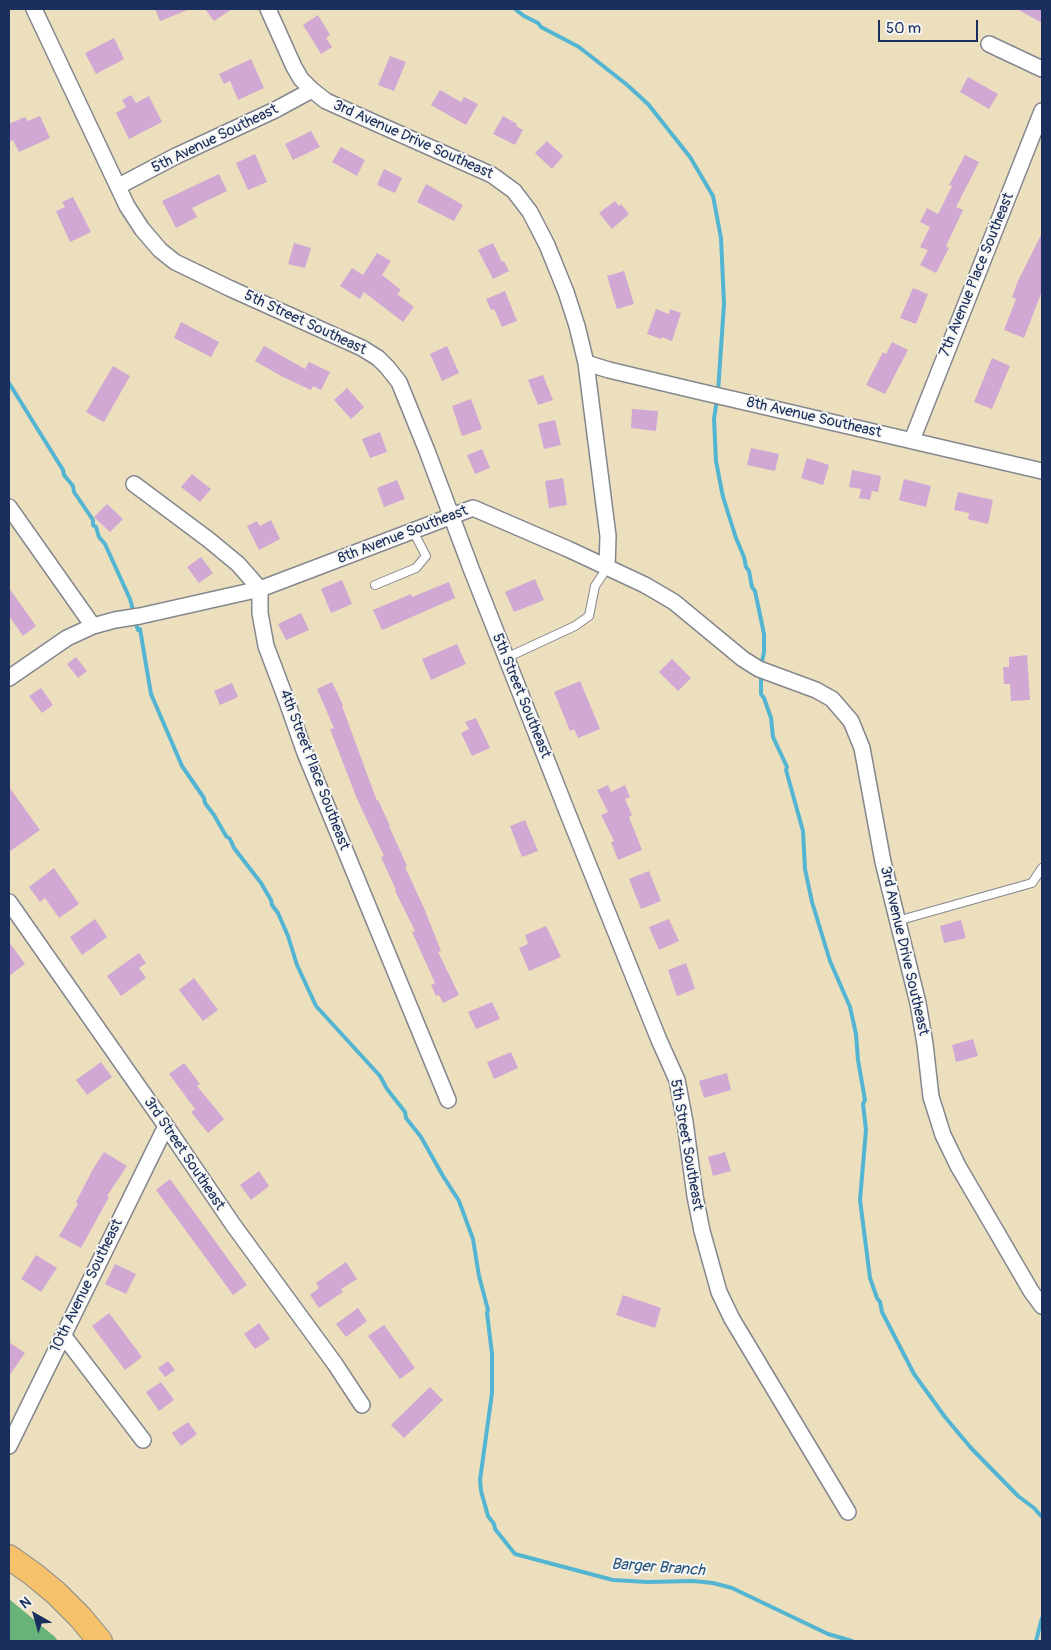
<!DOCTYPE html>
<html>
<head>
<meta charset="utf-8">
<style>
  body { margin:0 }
  #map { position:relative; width:1051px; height:1650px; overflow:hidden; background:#ecdfbd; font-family:Pangolin,sans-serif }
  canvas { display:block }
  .frame { position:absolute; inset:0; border:10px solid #1b2f5e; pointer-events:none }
  .north { position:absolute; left:10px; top:1590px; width:50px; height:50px; -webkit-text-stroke:4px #f6f6f2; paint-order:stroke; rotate:322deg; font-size:14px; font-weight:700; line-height:20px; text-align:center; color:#1b2f5e }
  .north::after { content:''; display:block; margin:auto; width:18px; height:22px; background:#1b2f5e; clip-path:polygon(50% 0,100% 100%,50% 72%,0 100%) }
  .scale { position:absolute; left:878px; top:20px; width:100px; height:22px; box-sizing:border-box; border:2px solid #1b2f5e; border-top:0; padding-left:6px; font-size:15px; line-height:18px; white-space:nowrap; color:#1b2f5e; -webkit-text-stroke:4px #f6f6f2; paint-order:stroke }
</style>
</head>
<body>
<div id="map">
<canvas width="1051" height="1650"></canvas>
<div class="frame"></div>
<div class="north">N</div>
<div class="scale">50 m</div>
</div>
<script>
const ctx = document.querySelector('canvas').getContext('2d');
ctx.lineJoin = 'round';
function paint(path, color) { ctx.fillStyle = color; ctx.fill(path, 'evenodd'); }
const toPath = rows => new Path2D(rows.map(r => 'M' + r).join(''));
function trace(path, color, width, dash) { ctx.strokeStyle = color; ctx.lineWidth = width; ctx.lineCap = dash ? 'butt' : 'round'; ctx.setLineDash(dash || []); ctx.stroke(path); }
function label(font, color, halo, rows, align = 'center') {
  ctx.font = font + ' Pangolin,sans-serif'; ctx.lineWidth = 4; ctx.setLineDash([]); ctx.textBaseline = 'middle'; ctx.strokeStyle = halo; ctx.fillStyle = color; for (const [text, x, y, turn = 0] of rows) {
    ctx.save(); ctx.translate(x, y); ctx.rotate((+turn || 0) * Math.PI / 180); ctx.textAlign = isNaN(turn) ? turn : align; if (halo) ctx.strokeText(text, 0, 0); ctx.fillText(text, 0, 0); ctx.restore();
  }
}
const forest = toPath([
  [9,1599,55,1637,58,1641,9,1641]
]);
const stream = toPath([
  [515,9,524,16,538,23,541,27,579,47,626,84,648,104,690,157,713,196,721,238,724,304,718,392],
  [9,383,63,470,64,475,73,486,74,492,93,520,93,525,96,527,99,537,105,544,130,599,134,614],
  [717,399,714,419,716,461,723,497,736,538,744,557,746,567,749,571,752,587,755,591,764,634,764,652,761,666],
  [135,621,138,630,140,629,151,694,182,766,204,798,205,803,214,815,226,836,230,839,234,848,261,883,271,900,272,905,278,913,288,936,297,965,316,1006,380,1076,387,1089,405,1112,406,1118,421,1137,443,1176,459,1201,473,1239,479,1276,488,1310,487,1313,492,1354,492,1393,480,1480,481,1491,488,1516,494,1524,495,1529,515,1554,613,1580,647,1582,693,1581,713,1583,732,1588,828,1634,852,1641],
  [761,673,761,694,764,698,771,718,773,737,787,767,786,770,803,831,805,869,812,902,830,961,850,1007,856,1034,858,1060,865,1100,863,1104,866,1130,860,1200,870,1278,877,1298,880,1302,882,1312,914,1374,945,1417,971,1448,1018,1496,1034,1508,1042,1517],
  [1036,1641,1042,1618]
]);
const building = toPath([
  [155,9,190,9,160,21],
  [205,9,232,9,214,21],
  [1017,9,1042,9,1042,23],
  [318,15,330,35,326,38,332,47,321,54,303,25],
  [114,38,124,59,96,74,85,53],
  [390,56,406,62,394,91,378,85],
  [251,59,264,88,238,100,230,81,224,84,219,74],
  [968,77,998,94,989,109,960,92],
  [440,90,461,102,464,97,478,104,466,125,431,105],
  [131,95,136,103,149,96,162,122,129,139,116,113,126,107,122,100],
  [40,116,50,138,19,152,13,140,9,142,9,124,25,117,28,121],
  [503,116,517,124,516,126,523,130,515,145,493,134],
  [311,131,320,147,293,160,285,144],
  [547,141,563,156,552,169,535,153],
  [341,147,365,160,357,176,332,162],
  [255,154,267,182,248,190,236,163],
  [965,155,979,162,956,207,963,210,946,246,949,248,936,273,920,265,928,250,920,247,930,227,920,222,927,208,938,214,952,186,949,185],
  [384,169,402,178,395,193,377,185],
  [219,174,227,191,192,208,197,217,176,228,162,201],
  [426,184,463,205,454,221,417,202],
  [73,197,91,232,70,242,56,211,65,207,62,202],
  [615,201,619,206,621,204,629,214,612,229,599,213],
  [1042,233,1042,291,1024,338,1004,330,1016,299,1012,297,1018,281],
  [294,243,311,248,305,268,288,264],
  [493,243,502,262,504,261,509,271,493,279,478,250],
  [377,253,391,261,382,275,401,290,397,294,414,307,403,322,364,292,360,299,340,286,352,268,363,275],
  [624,271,634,304,617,309,607,276],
  [913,288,928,294,916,324,900,318],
  [505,291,517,321,502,327,494,309,491,310,486,299],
  [656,309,669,314,670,309,681,313,672,341,662,337,661,339,647,334],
  [181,322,219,342,211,357,174,338],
  [892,342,908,350,885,394,866,385,883,352,886,354],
  [264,346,305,369,309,362,330,372,321,390,313,386,311,390,283,377,255,361],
  [447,346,459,373,442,381,430,354],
  [992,358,1010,366,992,409,974,402],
  [113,366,130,376,104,422,86,412],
  [543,375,553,400,538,405,528,380],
  [347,388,364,407,351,419,334,400],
  [471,399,482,429,462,436,452,406],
  [632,409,658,411,656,431,631,428],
  [555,420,561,445,544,449,538,424],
  [380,432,387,452,370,458,362,439],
  [751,448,779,454,775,471,747,465],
  [482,449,490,468,475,474,467,455],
  [807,458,829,465,823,485,801,478],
  [852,470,881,476,878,492,872,491,870,500,859,498,861,489,849,487],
  [192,474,211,489,200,502,181,487],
  [563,478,567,505,549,508,545,481],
  [904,479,931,486,926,507,899,500],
  [397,480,405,499,384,507,377,488],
  [958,492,993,500,988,524,968,519,969,513,954,510],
  [107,504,123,519,110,532,94,517],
  [271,520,280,539,259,550,247,526,257,521,260,526],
  [201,557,213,573,199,583,187,567],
  [535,579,544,600,514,612,505,592],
  [342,580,352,604,331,613,321,589],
  [449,582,455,598,382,630,373,610,411,594,412,597],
  [9,588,36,626,23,636,9,616],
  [301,613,309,630,286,640,278,624],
  [457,644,466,664,431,680,422,659],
  [1027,655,1030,700,1011,701,1010,684,1004,684,1003,667,1009,667,1009,657],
  [76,657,87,671,78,678,67,664],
  [672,659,691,678,678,691,659,672],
  [580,681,600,729,578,738,574,729,570,731,554,692],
  [332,682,343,705,342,706,377,801,378,800,390,826,389,826,407,866,405,867,424,908,441,951,438,952,459,995,443,1003,439,995,436,996,431,985,435,983,412,932,415,931,395,891,396,890,381,857,384,856,357,799,330,729,334,728,317,689],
  [232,683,238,697,220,705,214,691],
  [41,688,53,705,42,713,29,696],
  [476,718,490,748,472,756,461,733,469,729,465,722],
  [608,785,611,792,625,785,630,797,625,799,632,815,629,817,642,850,618,860,611,842,614,841,601,815,608,812,597,790],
  [9,787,40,830,9,852],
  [525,820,538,851,522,857,510,826],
  [54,868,79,904,59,918,45,898,40,902,29,887],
  [649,871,661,901,641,909,629,879],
  [95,919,107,937,82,955,70,937],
  [669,919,679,941,659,950,649,927],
  [961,920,966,938,944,943,940,926],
  [546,926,561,957,529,971,519,948,528,944,525,935],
  [9,942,25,964,9,976],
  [139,953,146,963,139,968,146,978,121,996,107,976],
  [686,963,695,989,677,996,668,970],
  [194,978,218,1010,203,1021,179,990],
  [492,1002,500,1019,476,1029,468,1012],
  [973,1039,978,1056,956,1062,952,1045],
  [511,1052,518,1068,494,1079,487,1062],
  [101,1062,112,1077,87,1095,76,1080],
  [184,1063,200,1084,197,1086,224,1119,208,1133,191,1112,195,1109,169,1074],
  [727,1073,731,1090,704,1098,699,1081],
  [104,1152,127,1166,107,1196,109,1197,81,1248,59,1236,78,1204,76,1202,93,1169],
  [725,1152,731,1171,713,1176,708,1157],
  [259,1171,269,1186,251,1200,240,1185],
  [170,1179,247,1285,233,1295,156,1190],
  [36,1255,57,1268,41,1292,21,1279],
  [346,1262,357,1279,341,1289,343,1292,319,1308,310,1295,319,1288,316,1283],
  [115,1264,136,1274,126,1294,105,1284],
  [623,1295,661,1308,655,1328,616,1315],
  [358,1308,367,1321,346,1337,336,1324],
  [109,1313,142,1357,125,1370,92,1326],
  [259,1323,270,1339,255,1349,244,1334],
  [384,1325,415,1368,400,1379,368,1336],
  [9,1342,25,1353,9,1376],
  [168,1361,175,1370,165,1377,158,1368],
  [161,1382,174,1400,159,1411,146,1392],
  [430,1387,443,1400,404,1438,391,1425],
  [188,1422,197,1434,181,1446,172,1433]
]);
const service = toPath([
  [375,585,416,568,426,556,413,531],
  [506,658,575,626,589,616,595,586,607,568],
  [897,921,1032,883,1042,868]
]);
const minor = toPath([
  [34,9,127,206,142,229,160,250,175,262,229,288,362,348,378,358,387,367,399,382,427,451,472,571,568,814,659,1040,677,1080,685,1122,695,1196,702,1231,719,1292,732,1319,848,1512],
  [268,9,294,67,301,79,312,90,326,101,492,175,514,191,530,212,547,245,566,292,577,326,586,363,608,536,607,568],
  [989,44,1042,69],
  [119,186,176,156,275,110,312,90],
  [586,363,609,370,693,390,1042,471],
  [912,440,1042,111],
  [134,484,209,540,238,564,260,589,260,613,266,646,286,699,305,753,448,1100],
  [9,507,93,626],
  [9,678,67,638,93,626,115,620,140,616,260,589,473,508,568,549,645,585,674,602,743,659,759,669,816,690,832,699,851,721,862,748,883,862,918,1003,925,1044,931,1097,943,1135,958,1166,999,1236,1031,1291,1042,1306],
  [9,902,166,1126,234,1226,335,1364,362,1405],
  [63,1335,143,1440],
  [9,1446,166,1126]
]);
const primary = toPath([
  [9,1557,33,1574,56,1593,80,1617,100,1641]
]);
const streetNames = [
  ["5th Avenue Southeast",215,139,-26],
  ["3rd Avenue Drive Southeast",413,140,24],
  ["7th Avenue Place Southeast",977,275,-68],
  ["5th Street Southeast",305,323,25],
  ["8th Avenue Southeast",814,418,13],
  ["8th Avenue Southeast",403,535,-21],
  ["5th Street Southeast",521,696,68],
  ["4th Street Place Southeast",314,770,69],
  ["3rd Avenue Drive Southeast",904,951,77],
  ["5th Street Southeast",686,1145,80],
  ["3rd Street Southeast",184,1154,56],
  ["10th Avenue Southeast",87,1286,-64]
];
const waterNames = [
  ["Barger Branch",658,1568,4]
];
paint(forest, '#68b37a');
trace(stream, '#54b5d2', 4);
paint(building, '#d1a7d3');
trace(service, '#84878e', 10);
trace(minor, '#84878e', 18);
trace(primary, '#84878e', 26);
trace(service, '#fff', 8);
trace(minor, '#fff', 15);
trace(primary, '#f5c16b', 24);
label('15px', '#1b2f5e', '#f6f6f2', streetNames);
label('italic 16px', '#2c5781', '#f6f6f2', waterNames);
</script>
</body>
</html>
